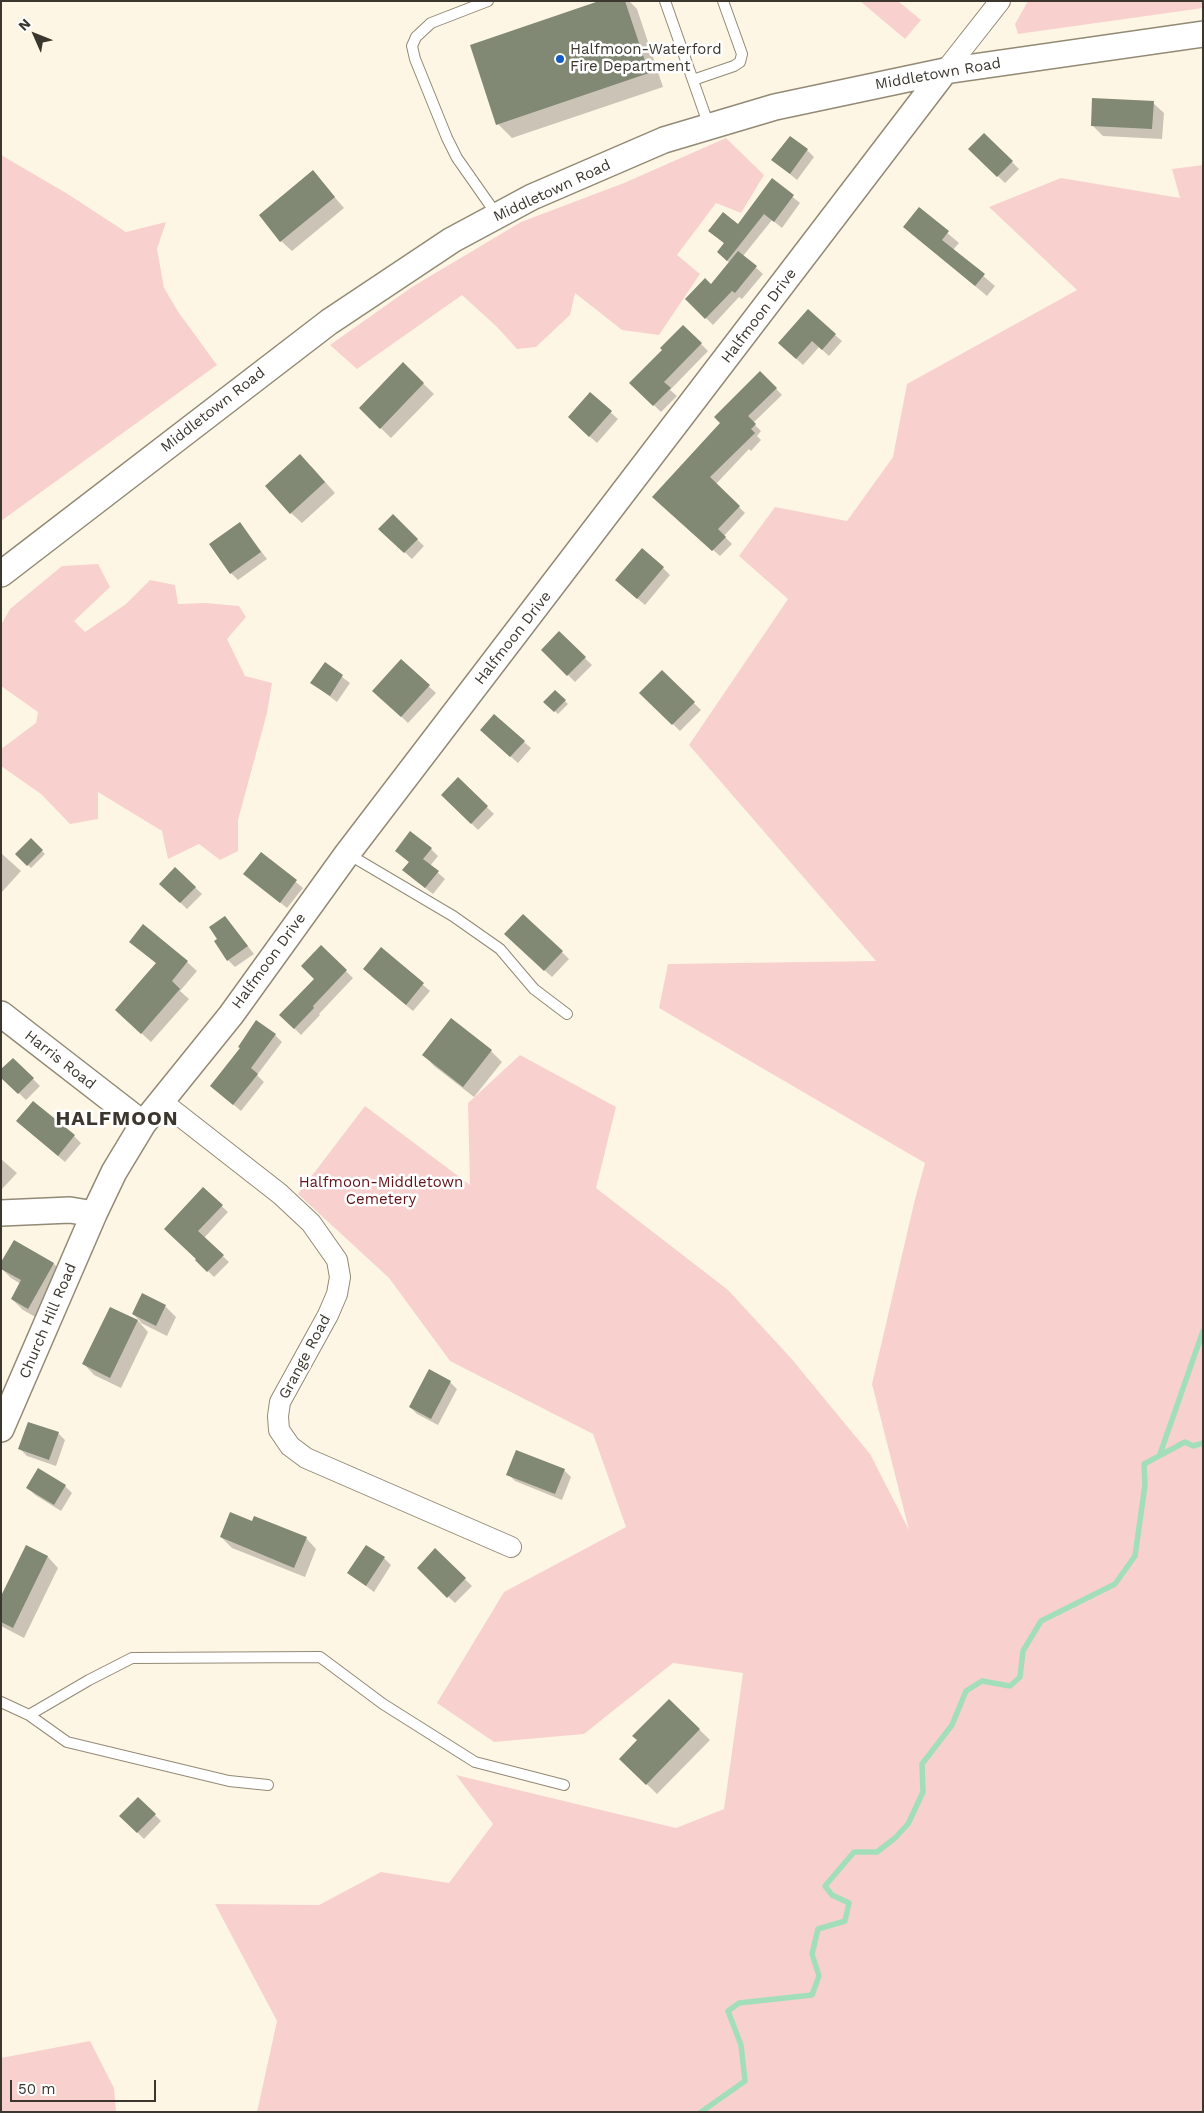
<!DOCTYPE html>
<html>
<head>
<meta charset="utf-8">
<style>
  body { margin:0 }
  #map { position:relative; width:1204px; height:2113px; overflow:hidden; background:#fef6e4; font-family:"Work Sans",sans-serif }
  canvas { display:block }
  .frame { position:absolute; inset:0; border:2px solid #3b372f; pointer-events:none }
  .north { position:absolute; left:10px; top:10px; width:50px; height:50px; -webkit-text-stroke:4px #fff; paint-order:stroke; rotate:314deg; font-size:14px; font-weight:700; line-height:20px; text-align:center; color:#3b372f }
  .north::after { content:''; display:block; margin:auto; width:18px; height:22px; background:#3b372f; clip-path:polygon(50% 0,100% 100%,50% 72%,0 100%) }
  .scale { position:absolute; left:10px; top:2080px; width:146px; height:22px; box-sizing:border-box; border:2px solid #3b372f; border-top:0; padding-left:6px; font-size:15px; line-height:18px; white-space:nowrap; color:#3b372f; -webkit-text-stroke:4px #fff; paint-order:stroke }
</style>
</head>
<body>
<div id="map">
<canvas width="1204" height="2113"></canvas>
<div class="frame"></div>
<div class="north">N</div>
<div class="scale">50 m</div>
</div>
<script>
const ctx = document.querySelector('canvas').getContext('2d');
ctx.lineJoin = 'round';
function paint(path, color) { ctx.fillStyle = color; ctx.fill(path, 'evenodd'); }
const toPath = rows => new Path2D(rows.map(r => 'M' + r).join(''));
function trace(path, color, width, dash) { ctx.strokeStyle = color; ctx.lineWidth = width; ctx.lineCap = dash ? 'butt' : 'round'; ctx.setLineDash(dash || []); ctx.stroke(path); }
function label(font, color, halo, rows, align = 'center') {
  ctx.font = font + ' "Work Sans",sans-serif'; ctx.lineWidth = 5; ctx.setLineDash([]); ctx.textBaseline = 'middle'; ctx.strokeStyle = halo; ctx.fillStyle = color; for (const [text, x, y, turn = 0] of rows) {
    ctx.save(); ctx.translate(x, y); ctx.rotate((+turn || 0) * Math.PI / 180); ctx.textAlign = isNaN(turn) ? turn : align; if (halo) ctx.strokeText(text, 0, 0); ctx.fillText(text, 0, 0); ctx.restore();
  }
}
const green = toPath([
  [860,1,898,1,921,20,905,39],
  [1028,1,1203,1,1203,8,1018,34,1015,24],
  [726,138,764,175,741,213,716,203,677,255,700,274,659,335,622,330,575,293,570,315,536,347,517,349,497,327,462,295,357,369,330,345,412,287,521,222,624,183],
  [1,155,66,193,126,232,166,222,157,249,164,288,179,313,217,365,1,521],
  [1203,165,1203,2112,257,2112,277,2021,215,1904,319,1905,381,1872,449,1883,493,1824,456,1775,676,1828,724,1809,743,1673,673,1663,584,1734,494,1742,437,1703,504,1592,626,1527,593,1434,450,1361,389,1278,298,1194,365,1106,470,1185,468,1103,520,1055,616,1107,596,1188,728,1290,790,1357,870,1454,909,1530,872,1384,915,1199,925,1163,659,1008,668,964,876,961,689,745,788,599,739,556,775,507,847,521,893,457,907,384,1077,290,989,207,1061,178,1180,198,1172,169],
  [98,564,110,587,74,621,85,632,126,604,150,580,175,585,178,604,206,603,239,606,246,617,227,639,245,676,272,683,267,713,238,820,238,851,220,860,199,844,168,859,162,831,98,792,98,819,70,824,41,794,1,766,1,749,36,723,38,712,1,686,1,625,10,609,62,566],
  [90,2041,114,2088,116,2112,1,2112,1,2058]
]);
const shadow = toPath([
  [603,1,629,1,637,9,663,87,512,138,498,124],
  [1153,103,1164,113,1162,139,1103,136,1092,125],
  [984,134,1019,169,1005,183,970,149],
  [807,150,814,157,797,180,773,160],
  [313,172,344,208,292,251,281,241],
  [772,180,800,203,782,228,772,220,743,256,763,274,742,299,739,297,713,325,687,299,711,286,730,263,725,259,725,244,710,231,738,226],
  [919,209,959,243,953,250,995,286,987,296,904,227],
  [683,326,708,351,670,390,677,396,661,412,631,383,664,350],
  [835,335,842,341,829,356,819,347,803,365,779,343],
  [403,364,434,394,391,438,360,408],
  [760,372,782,395,753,423,761,431,757,436,761,440,751,451,749,449,716,484,745,513,724,536,732,544,720,556,661,504],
  [590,394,618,419,597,443,576,424],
  [311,466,335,493,302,523,291,513],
  [393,516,424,546,412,559,380,529],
  [240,523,267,559,238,580,231,573],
  [663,568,670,575,645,605,624,587],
  [559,633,592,665,575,682,543,650],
  [401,661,436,693,408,723,381,697],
  [325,664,350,683,337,702,312,683],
  [662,672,701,710,680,731,641,693],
  [555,691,568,704,558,714,545,702],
  [488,737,524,742,531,748,518,763],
  [458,779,494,814,478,830,443,795],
  [31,840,45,854,31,868,17,854],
  [431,849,438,856,430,866,445,879,433,894,411,877,410,863,397,851],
  [1,853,21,871,1,893],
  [261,853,303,888,287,908,252,880],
  [176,869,202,894,187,909,161,884],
  [225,917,254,954,235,967,228,960,219,939],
  [513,941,562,952,569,959,552,977],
  [131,942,187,962,197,971,180,991,189,999,151,1042,126,1019,157,964],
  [321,947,353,978,319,1014,320,1015,301,1035,281,1015,316,979],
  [382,949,430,991,413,1011,371,976],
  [275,1035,282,1042,257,1075,264,1082,241,1111,211,1086],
  [491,1051,502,1062,474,1097,434,1066,424,1055],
  [13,1059,40,1086,26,1100,1,1076],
  [25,1128,74,1136,81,1143,65,1162],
  [1,1159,17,1173,2,1189,1,1188],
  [203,1189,228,1212,204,1238,229,1262,214,1277,166,1229],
  [54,1264,64,1274,39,1319,23,1310,12,1299,21,1284,11,1278,1,1268],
  [165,1306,176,1317,167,1336,139,1322,148,1332,121,1388,94,1375,84,1364,111,1308,142,1323,133,1314],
  [450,1382,457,1389,438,1425,417,1414,410,1407],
  [58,1433,65,1440,56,1466,27,1456,20,1449],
  [564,1470,571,1477,562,1500,515,1481,508,1474],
  [65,1486,72,1493,61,1511,35,1495,28,1488],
  [252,1523,306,1538,316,1549,305,1577,232,1548,221,1537],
  [27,1547,48,1557,58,1568,24,1638,1,1626,1,1599],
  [435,1550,472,1586,455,1603,418,1568],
  [384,1558,391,1565,374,1592,349,1573],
  [669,1700,710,1740,657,1794,621,1759,638,1740],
  [138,1798,161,1821,144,1839,121,1816]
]);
const stream = toPath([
  [1160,1454,1203,1331],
  [701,2112,745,2081,741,2045,728,2011,739,2003,812,1995,819,1976,812,1954,818,1929,845,1921,849,1903,832,1895,825,1886,854,1852,877,1852,895,1838,908,1824,923,1792,922,1764,952,1725,966,1691,982,1681,1010,1686,1020,1677,1023,1651,1041,1621,1115,1584,1135,1556,1145,1485,1144,1464,1185,1442,1193,1446,1203,1443]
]);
const building = toPath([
  [599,1,625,1,649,73,496,125,470,45],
  [1092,98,1154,101,1152,129,1091,126],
  [984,133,1013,161,997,177,968,149],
  [790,136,808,149,790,174,771,160],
  [313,170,335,197,280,242,259,215],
  [772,178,794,195,774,222,764,214,727,261,717,252,724,243,708,231,723,212,738,224],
  [919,207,949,231,942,240,985,274,975,286,903,227],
  [738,251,757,266,735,293,732,291,705,319,685,299,705,278,711,284],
  [808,309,836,334,822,350,812,341,796,359,778,343],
  [683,325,702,343,664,382,671,388,653,406,629,383,662,350,660,348],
  [403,362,424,383,380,429,359,408],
  [760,371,777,388,748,416,756,424,751,429,755,433,710,477,740,506,718,529,726,537,712,551,652,497,720,423,714,417],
  [590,392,612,411,589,437,568,417],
  [300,454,325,482,290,514,265,486],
  [393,514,418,539,404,553,378,529],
  [240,522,261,552,230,574,209,544],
  [642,548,664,567,637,599,615,580],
  [559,631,586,657,567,676,541,650],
  [401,659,430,685,401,717,372,691],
  [325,662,343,675,330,696,310,683],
  [662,670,695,702,672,725,639,693],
  [555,690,566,700,554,712,543,702],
  [494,714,525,741,510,757,480,730],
  [458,777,488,806,471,824,441,795],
  [410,831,432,848,423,859,439,871,425,888,402,870,409,862,395,851],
  [31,838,43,850,27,866,15,854],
  [261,852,297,880,280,903,243,874],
  [175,867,196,887,180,903,159,884],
  [523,914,563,951,544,971,504,934],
  [225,916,248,946,227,961,214,941,217,939,209,927],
  [143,924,188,961,172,981,180,989,141,1034,115,1010,156,963,129,942],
  [321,945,347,970,313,1006,314,1008,294,1029,279,1015,314,979,301,966],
  [381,947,424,983,406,1005,363,969],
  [451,1018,492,1050,463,1087,422,1055],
  [256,1020,276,1034,251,1068,258,1074,233,1105,210,1086,240,1048,238,1047],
  [13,1058,34,1078,18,1094,1,1078,1,1069],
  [33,1101,75,1135,58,1156,16,1121],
  [203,1187,223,1205,198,1231,224,1255,207,1272,195,1260,196,1259,164,1229],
  [14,1240,54,1263,28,1309,11,1299,21,1280,1,1269,1,1262],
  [142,1293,166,1305,156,1326,132,1314],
  [110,1307,138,1320,110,1378,82,1364],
  [429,1369,451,1381,431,1419,409,1407],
  [28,1422,59,1432,49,1460,18,1449],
  [516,1450,565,1469,555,1494,506,1475],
  [38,1468,66,1485,54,1505,26,1488],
  [230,1512,252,1521,254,1516,307,1537,294,1568,220,1537],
  [26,1545,48,1556,13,1628,1,1622,1,1596],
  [366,1545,385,1557,366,1586,347,1573],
  [435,1548,466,1578,447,1598,417,1568],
  [669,1699,700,1729,646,1785,619,1759,637,1740,632,1736],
  [138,1797,156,1814,137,1833,119,1816]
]);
const service = toPath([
  [488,1,431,23,416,37,412,46,415,59,447,138,457,158,497,215],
  [665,1,709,126],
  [693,80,734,66,740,62,742,54,723,1],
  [348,854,453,916,500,949,534,989,567,1014],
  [1,1702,29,1715,89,1680,132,1658,320,1657,383,1704,475,1762,564,1785],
  [29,1715,67,1742,229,1781,268,1785]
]);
const minor = toPath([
  [945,71,1000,1],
  [161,1101,280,1194,311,1223,337,1260,340,1277,337,1294,328,1315,280,1402,278,1416,279,1430,290,1446,306,1458,511,1547]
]);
const tertiary = toPath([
  [1,574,329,322,452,240,532,197,664,140,775,107,945,71,1203,34],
  [1,1014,143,1124],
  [1,1213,70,1210,94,1214],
  [1,1429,94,1214,114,1172,143,1124,231,1015,347,854,945,71]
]);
const markers = [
  [560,59,5,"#155bc5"]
];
const poiNames = [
  ["Halfmoon-Waterford",570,50],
  ["Fire Department",570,67]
];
const streetNames = [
  ["Middletown Road",938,74,-10],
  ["Middletown Road",552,191,-25],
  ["Halfmoon Drive",759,316,-53],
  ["Middletown Road",213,410,-38],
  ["Halfmoon Drive",513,638,-52],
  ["Halfmoon Drive",269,961,-54],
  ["Harris Road",60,1060,38],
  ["Church Hill Road",48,1321,-67],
  ["Grange Road",305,1357,-62]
];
const parkNames = [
  ["Halfmoon-Middletown",381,1183],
  ["Cemetery",381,1200]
];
const districtNames = [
  ["HALFMOON",117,1119]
];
paint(green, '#f8d1cf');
paint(shadow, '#0003');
trace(stream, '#a2deb9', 5.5);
paint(building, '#818873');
trace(service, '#928a75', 12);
trace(minor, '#928a75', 22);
trace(tertiary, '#928a75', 28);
trace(service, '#fff', 10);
trace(minor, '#fff', 20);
trace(tertiary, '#fff', 25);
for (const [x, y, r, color] of markers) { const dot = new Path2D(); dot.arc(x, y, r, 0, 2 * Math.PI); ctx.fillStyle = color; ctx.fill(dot); trace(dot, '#fff', 2); }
label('15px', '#3b372f', '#fff', poiNames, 'left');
label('15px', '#3b372f', '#fff', streetNames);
label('15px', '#61131a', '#fff', parkNames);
ctx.letterSpacing = '1px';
label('bold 20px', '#3b372f', '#fff', districtNames);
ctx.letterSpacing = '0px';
</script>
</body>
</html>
